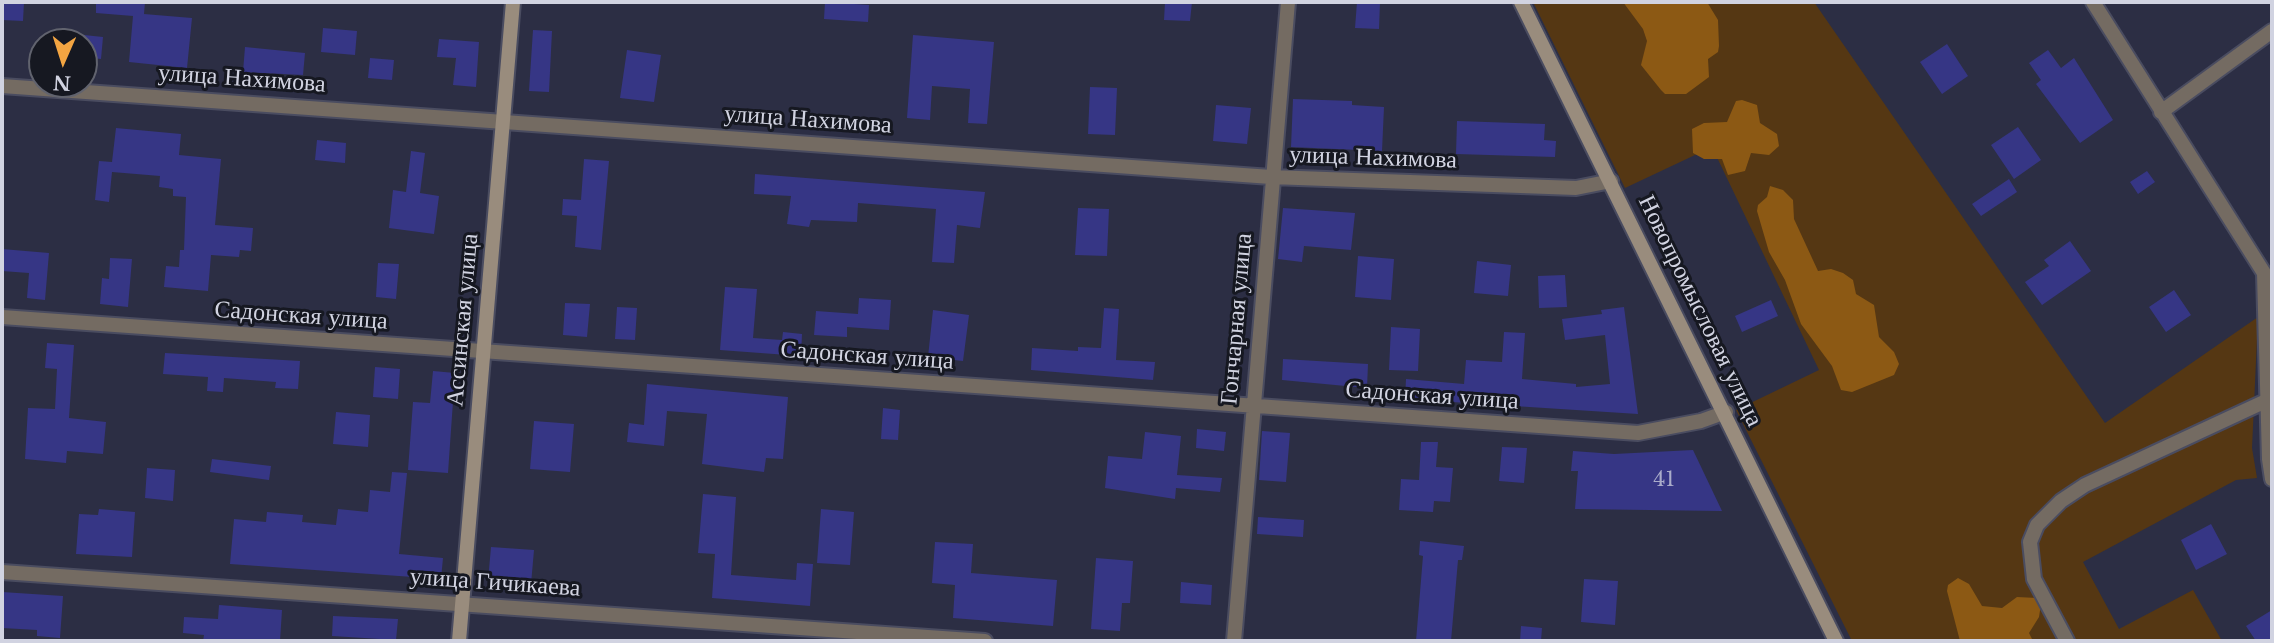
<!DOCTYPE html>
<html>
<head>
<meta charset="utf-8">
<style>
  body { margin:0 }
  #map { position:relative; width:2274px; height:643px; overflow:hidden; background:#2c2e44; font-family:"Libre Baskerville",serif }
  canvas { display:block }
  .frame { position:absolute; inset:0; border:4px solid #d1d3e1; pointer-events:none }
  .north { position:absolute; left:28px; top:28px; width:70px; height:70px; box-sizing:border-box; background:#161821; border:2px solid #61636e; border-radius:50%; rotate:183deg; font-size:19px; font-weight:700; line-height:28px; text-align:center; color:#d1d3e1 }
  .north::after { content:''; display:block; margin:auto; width:24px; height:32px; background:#f3a542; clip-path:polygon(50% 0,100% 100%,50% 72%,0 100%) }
</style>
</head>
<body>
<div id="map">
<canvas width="2274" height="643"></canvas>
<div class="frame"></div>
<div class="north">N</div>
</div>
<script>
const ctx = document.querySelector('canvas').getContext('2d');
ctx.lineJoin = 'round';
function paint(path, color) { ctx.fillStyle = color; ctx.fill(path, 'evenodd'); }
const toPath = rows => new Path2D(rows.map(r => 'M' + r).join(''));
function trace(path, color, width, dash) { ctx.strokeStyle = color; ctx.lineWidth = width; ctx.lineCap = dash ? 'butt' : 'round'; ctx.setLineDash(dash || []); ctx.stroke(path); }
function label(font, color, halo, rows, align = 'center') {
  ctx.font = font + ' "Libre Baskerville",serif'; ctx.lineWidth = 6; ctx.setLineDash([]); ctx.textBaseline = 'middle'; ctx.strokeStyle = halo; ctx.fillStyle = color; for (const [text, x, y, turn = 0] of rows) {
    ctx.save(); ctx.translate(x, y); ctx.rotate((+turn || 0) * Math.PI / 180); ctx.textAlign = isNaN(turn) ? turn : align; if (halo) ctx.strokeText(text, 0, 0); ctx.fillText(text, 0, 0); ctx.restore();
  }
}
const green = toPath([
  [1533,2,1814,2,2105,423,2258,317,2252,448,2257,478,2236,480,2083,562,2119,629,2193,590,2222,641,1852,641,1736,410,1819,370,1712,147,1625,188]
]);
const forest = toPath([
  [1623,2,1707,2,1718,20,1719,46,1718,52,1708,59,1709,77,1686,94,1665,94,1661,90,1641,65,1647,41,1643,29],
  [1742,100,1757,105,1760,123,1777,134,1779,146,1769,155,1751,153,1745,171,1728,175,1722,159,1704,159,1693,153,1692,129,1704,123,1727,122,1736,101],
  [1770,186,1783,190,1793,200,1794,219,1818,271,1831,269,1843,273,1853,280,1856,294,1874,305,1879,337,1894,352,1899,364,1894,375,1852,392,1841,390,1832,366,1801,324,1785,280,1769,252,1757,211,1758,205,1767,197],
  [1958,578,1969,584,1982,606,2002,608,2017,597,2037,598,2041,604,2039,617,2029,633,2033,641,1960,641,1947,591,1948,585]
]);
const building = toPath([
  [5,2,24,2,23,21,2,20,2,3],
  [96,2,145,2,144,14,192,18,187,68,129,62,133,16,96,13],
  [825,2,869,5,868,22,824,19],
  [1165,2,1192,2,1190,21,1164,20],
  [1357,2,1380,2,1379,29,1355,28],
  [323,28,357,31,355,55,321,52],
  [533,30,552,31,549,92,529,91],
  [84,35,103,37,101,59,84,57],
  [913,35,994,42,987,124,968,123,970,89,932,86,930,120,907,118],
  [439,39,479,42,476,87,453,85,456,58,437,57],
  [1947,44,1968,76,1942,94,1920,62],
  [245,47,305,53,303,75,243,72],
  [627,50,661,55,654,102,620,98],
  [2048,50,2061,68,2074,58,2113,120,2080,143,2036,84,2041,80,2029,63],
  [370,58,394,60,392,80,368,78],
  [1090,87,1117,88,1115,135,1088,134],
  [1293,99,1352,101,1352,105,1384,107,1382,151,1291,147],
  [1216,105,1251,108,1247,144,1213,141],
  [1457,121,1545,124,1544,140,1556,141,1555,157,1456,154],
  [2018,127,2041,160,2014,179,1991,145],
  [116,128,181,134,179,155,221,159,215,225,253,228,251,251,240,250,239,257,211,255,208,291,164,287,166,266,179,267,180,250,184,250,186,197,173,196,173,189,159,187,160,176,112,172,109,202,95,200,99,161,112,162],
  [317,140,346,143,345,163,315,160],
  [411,151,425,153,420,193,439,196,434,234,389,228,393,190,406,192],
  [584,159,609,161,601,250,575,247,577,216,562,215,563,199,581,200],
  [2147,171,2155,182,2138,194,2130,182],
  [755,174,985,192,980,228,957,225,954,263,932,262,936,209,858,203,857,222,811,220,809,227,787,224,791,196,754,194],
  [2009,179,2017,192,1981,216,1972,204],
  [1078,208,1109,209,1107,256,1075,255],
  [1283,208,1355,213,1351,250,1304,246,1302,262,1278,259],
  [2070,241,2091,271,2042,305,2025,282,2049,266,2044,260],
  [2,249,49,253,45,300,27,298,29,273,2,271],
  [1358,256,1394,259,1391,300,1355,297],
  [110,258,132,259,128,307,100,304,102,278,109,279],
  [1477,261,1511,265,1508,296,1474,293],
  [378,263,399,264,396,299,376,297],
  [1565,275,1567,307,1539,308,1538,276],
  [725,287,757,289,753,338,782,340,783,332,802,334,801,356,720,350],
  [2174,290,2191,315,2166,332,2149,307],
  [859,298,891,300,889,330,847,327,847,337,814,335,816,311,858,314],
  [1771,300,1778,316,1742,332,1735,316],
  [565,303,590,304,587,337,563,335],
  [617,307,637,308,635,340,615,339],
  [1624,307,1638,414,1405,399,1406,379,1464,384,1466,360,1502,362,1504,332,1525,333,1522,379,1576,384,1576,387,1610,384,1605,335,1565,340,1562,319,1602,314,1601,310],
  [1104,308,1119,309,1116,360,1155,362,1153,380,1031,370,1032,348,1078,351,1078,347,1101,348],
  [933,310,969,315,963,361,928,357],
  [1391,327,1420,329,1418,371,1389,370],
  [47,343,74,345,69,418,106,422,103,454,67,451,66,463,25,459,28,408,55,409,57,369,45,368],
  [165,353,300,361,298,389,275,388,276,382,224,378,223,392,207,391,208,377,163,374],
  [1283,359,1368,364,1367,388,1282,380],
  [375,367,400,369,398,399,373,397],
  [433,371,455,373,448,473,408,470,413,402,430,403],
  [647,384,788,397,783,459,766,458,764,472,702,464,707,414,667,411,664,446,627,442,629,423,644,425],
  [883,408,900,410,898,440,881,439],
  [336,412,370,415,368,447,333,444],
  [534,421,574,424,570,472,530,469],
  [1197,429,1226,432,1224,451,1196,448],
  [1262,431,1290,433,1286,482,1259,480],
  [1145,432,1181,436,1177,475,1222,478,1220,492,1176,488,1175,499,1105,488,1108,456,1142,459],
  [1421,442,1438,442,1436,467,1453,468,1450,502,1434,501,1433,512,1399,510,1401,479,1419,480],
  [1502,447,1527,448,1524,483,1499,481],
  [1693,450,1722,511,1575,509,1578,471,1571,471,1573,451,1614,454],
  [212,459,271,466,269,480,210,472],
  [147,468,175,470,173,501,145,498],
  [392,472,407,473,399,554,443,558,441,579,230,564,234,519,266,522,267,512,303,515,302,522,336,525,338,509,368,512,370,490,390,492],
  [703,494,736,497,731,575,796,580,797,563,813,564,810,606,712,598,715,554,698,553],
  [99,509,135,512,132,557,76,554,79,514,98,515],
  [821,509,854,512,850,565,817,563],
  [1258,517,1304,520,1303,537,1257,534],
  [2211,524,2227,554,2196,570,2181,540],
  [1420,541,1464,546,1462,560,1458,560,1451,641,1416,641,1423,556,1419,555],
  [935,542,973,544,971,573,1057,580,1053,626,953,618,955,585,932,583],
  [491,547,534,550,531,584,488,581],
  [1096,558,1133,561,1130,603,1122,603,1120,631,1091,629],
  [1584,579,1618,581,1615,625,1581,622],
  [1181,582,1212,585,1211,605,1180,603],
  [2,592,63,596,60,638,37,636,37,630,2,628],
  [219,605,282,610,280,641,203,641,204,635,183,633,184,617,218,619],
  [2272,610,2272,641,2256,641,2246,626],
  [333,616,398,619,396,640,332,636],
  [1521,626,1542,628,1541,641,1520,641]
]);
const street = toPath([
  [2093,2,2264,273,2269,459,2272,479],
  [2,86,1271,177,1576,188,1611,181],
  [2161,112,2272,31],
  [2,317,1638,433,1701,421,1726,412],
  [2,572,985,641],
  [1234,641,1288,2],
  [2067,641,2034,579,2030,542,2037,525,2061,501,2085,485,2268,400]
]);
const secondary = toPath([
  [1521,2,1836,641],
  [459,641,513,2]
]);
const numberNames = [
  ["41",1664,480]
];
const streetNames = [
  ["улица Нахимова",242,79,4],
  ["улица Нахимова",808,120,4],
  ["улица Нахимова",1373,158,2],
  ["Новопромысловая улица",1700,311,64],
  ["Садонская улица",301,316,4],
  ["Гончарная улица",1237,319,-85],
  ["Ассинская улица",463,320,-85],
  ["Садонская улица",867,356,4],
  ["Садонская улица",1432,396,4],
  ["улица Гичикаева",495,583,4]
];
paint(green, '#553713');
paint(forest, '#8c5914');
paint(building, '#363685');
trace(street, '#4a4c60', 18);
trace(secondary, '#4a4c60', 18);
trace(street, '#746b62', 14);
trace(secondary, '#998c7d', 14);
label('21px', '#aaacca', null, numberNames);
label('24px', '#d1d3e1', '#161821', streetNames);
</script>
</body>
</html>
